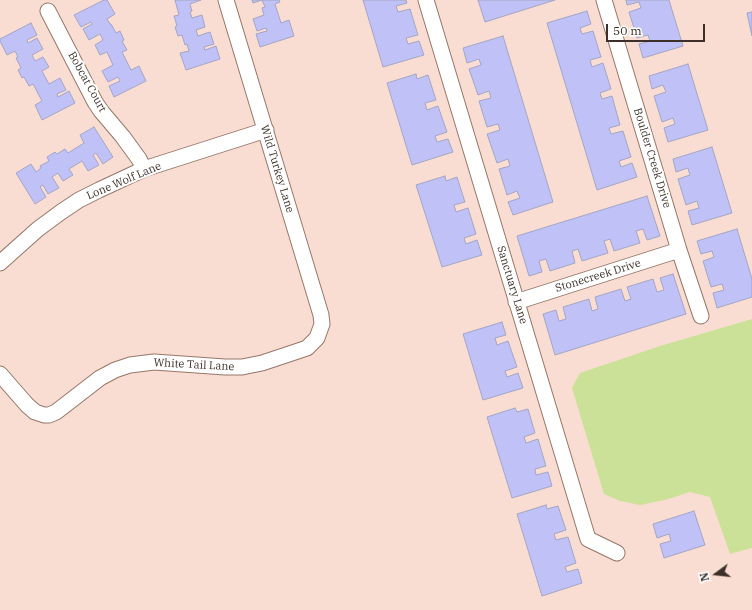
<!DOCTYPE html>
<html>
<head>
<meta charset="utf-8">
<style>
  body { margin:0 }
  #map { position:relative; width:752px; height:610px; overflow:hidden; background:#faddd2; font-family:"IBM Plex Serif",serif }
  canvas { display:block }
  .north { position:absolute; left:696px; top:554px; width:40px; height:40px; -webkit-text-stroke:3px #fff; paint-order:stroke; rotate:255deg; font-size:11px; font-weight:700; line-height:16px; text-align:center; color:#3d302a }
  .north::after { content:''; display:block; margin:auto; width:14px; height:18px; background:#3d302a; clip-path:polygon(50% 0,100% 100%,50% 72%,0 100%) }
  .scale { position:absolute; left:606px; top:24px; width:99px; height:18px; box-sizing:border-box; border:2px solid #3d302a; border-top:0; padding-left:5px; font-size:12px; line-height:14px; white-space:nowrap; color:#3d302a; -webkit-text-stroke:3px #fff; paint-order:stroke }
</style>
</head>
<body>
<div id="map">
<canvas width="752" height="610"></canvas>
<div class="north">N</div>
<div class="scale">50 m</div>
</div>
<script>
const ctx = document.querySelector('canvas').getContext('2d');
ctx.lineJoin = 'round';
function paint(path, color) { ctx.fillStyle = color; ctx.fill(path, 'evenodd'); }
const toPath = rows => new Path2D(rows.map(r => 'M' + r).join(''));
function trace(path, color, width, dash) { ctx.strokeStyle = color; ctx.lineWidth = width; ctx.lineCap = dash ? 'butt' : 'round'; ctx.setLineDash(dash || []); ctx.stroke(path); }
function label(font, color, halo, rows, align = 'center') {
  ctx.font = font + ' "IBM Plex Serif",serif'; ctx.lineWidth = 4; ctx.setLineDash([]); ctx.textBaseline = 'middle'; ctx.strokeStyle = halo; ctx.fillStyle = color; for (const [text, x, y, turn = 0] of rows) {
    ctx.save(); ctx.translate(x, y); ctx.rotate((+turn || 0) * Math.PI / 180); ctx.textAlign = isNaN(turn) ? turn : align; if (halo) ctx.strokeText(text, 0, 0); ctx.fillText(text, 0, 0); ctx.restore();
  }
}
const green = toPath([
  [752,319,752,548,730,554,710,497,690,492,665,500,640,505,620,501,604,494,572,388,580,373,660,346]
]);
const building = toPath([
  [104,0,107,0,115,14,107,19,110,24,111,24,116,33,120,31,124,40,122,41,127,50,122,52,131,70,139,66,146,81,114,97,109,86,120,81,118,77,108,82,102,71,113,65,107,52,100,55,95,45,103,40,100,34,89,40,83,29,92,24,91,22,81,27,74,15,104,0],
  [175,0,201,0,190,4,192,11,190,12,192,18,202,15,205,27,196,30,198,36,210,32,214,44,204,47,205,50,216,46,220,59,186,70,180,53,189,51,187,44,185,45,182,35,178,36,175,27,177,26,174,16,179,15,175,0],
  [252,0,279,0,280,2,275,4,281,23,289,20,294,36,260,47,256,34,267,31,266,28,257,31,253,19,264,15,262,8,265,7,262,0,253,3,252,0],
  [363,0,406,0,407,3,396,6,398,12,410,9,418,35,406,38,408,44,419,41,424,55,383,67,363,0],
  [478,0,555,0,485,22,478,0],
  [626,0,669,0,683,46,643,58,639,44,650,41,648,35,637,38,629,12,641,8,639,2,627,5,626,0],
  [587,11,591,24,580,28,582,34,593,31,601,57,590,60,592,67,603,63,611,89,600,93,602,99,612,96,620,125,609,128,611,134,623,131,631,157,619,161,621,167,632,163,637,177,597,190,547,23,587,11],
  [752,12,752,36,747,13,752,12],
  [31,23,37,35,27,40,28,43,37,38,43,49,32,55,35,61,43,57,49,67,42,71,49,84,60,78,66,90,57,94,58,97,69,91,75,103,42,120,35,105,42,101,33,84,29,86,24,77,22,78,18,70,21,68,16,58,18,57,15,51,7,55,0,41,0,39,31,23],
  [503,36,553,202,513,215,508,202,520,198,517,191,507,195,499,169,510,166,508,159,497,163,487,134,500,130,498,124,487,127,479,101,491,98,489,91,478,95,469,69,481,65,479,59,467,63,463,48,503,36],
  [688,64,708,130,668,142,664,128,675,124,673,118,662,122,654,96,666,92,663,85,652,89,649,76,688,64],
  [416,74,417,79,428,75,436,100,425,103,427,110,438,106,447,132,435,136,437,142,448,139,453,152,412,165,387,83,416,74],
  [94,127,113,157,103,164,96,153,93,155,99,165,88,171,82,161,69,169,73,175,63,181,58,173,52,177,59,188,48,194,43,185,40,187,46,197,35,204,16,173,31,164,36,172,41,168,40,166,49,161,47,157,55,152,57,154,65,149,68,153,84,143,80,135,94,127],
  [712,147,732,213,692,225,688,211,699,208,697,201,686,205,678,179,690,175,688,168,676,172,673,159,712,147],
  [445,176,446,181,457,177,465,202,454,205,456,212,468,208,476,234,464,238,466,244,477,240,482,255,442,267,416,185,445,176],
  [647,196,660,236,647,240,643,229,636,231,640,243,614,251,610,239,604,241,608,253,582,261,578,249,572,251,575,263,550,271,546,259,539,261,542,272,529,276,517,236,647,196],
  [737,229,752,279,752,297,717,308,713,293,724,290,722,284,711,287,703,261,714,257,712,251,701,254,697,241,737,229],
  [673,274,686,314,555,355,543,314,556,310,559,321,566,319,563,307,589,299,592,311,598,309,595,297,621,289,625,301,631,299,627,287,653,279,657,292,664,290,660,278,673,274],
  [502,322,506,335,495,338,497,345,508,341,517,367,505,371,507,377,518,373,523,388,483,400,463,334,502,322],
  [515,408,517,412,528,409,535,433,524,437,526,443,538,439,546,466,535,469,536,475,548,472,552,486,512,498,487,417,515,408],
  [546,505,547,509,558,506,566,530,554,534,556,540,568,537,576,563,565,567,567,572,578,569,582,583,542,596,517,514,546,505],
  [694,511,705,545,664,558,660,544,671,541,669,534,657,538,653,524,694,511]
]);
const minor = toPath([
  [426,0,588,539,617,553],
  [604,0,679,250,701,316],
  [48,11,95,102,101,111,123,137,139,159,144,169],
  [0,263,38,229,61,212,79,200,99,190,144,169,266,130],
  [516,302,679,250],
  [0,374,27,405,35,412,44,415,49,415,56,412,100,378,115,370,130,365,154,362,225,367,242,367,262,363,307,348,317,338,322,324,321,315,226,0]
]);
const streetNames = [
  ["Bobcat Court",87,82,61],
  ["Boulder Creek Drive",652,158,73],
  ["Wild Turkey Lane",277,169,73],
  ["Lone Wolf Lane",124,181,-23],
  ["Stonecreek Drive",598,276,-17],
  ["Sanctuary Lane",512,285,73],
  ["White Tail Lane",194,365,3]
];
paint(green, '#cae197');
paint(building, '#bfc1f7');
trace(building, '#a3a5c4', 1);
trace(minor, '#967769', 17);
trace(minor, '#fff', 15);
label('11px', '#3d302a', '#fff', streetNames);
</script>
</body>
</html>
